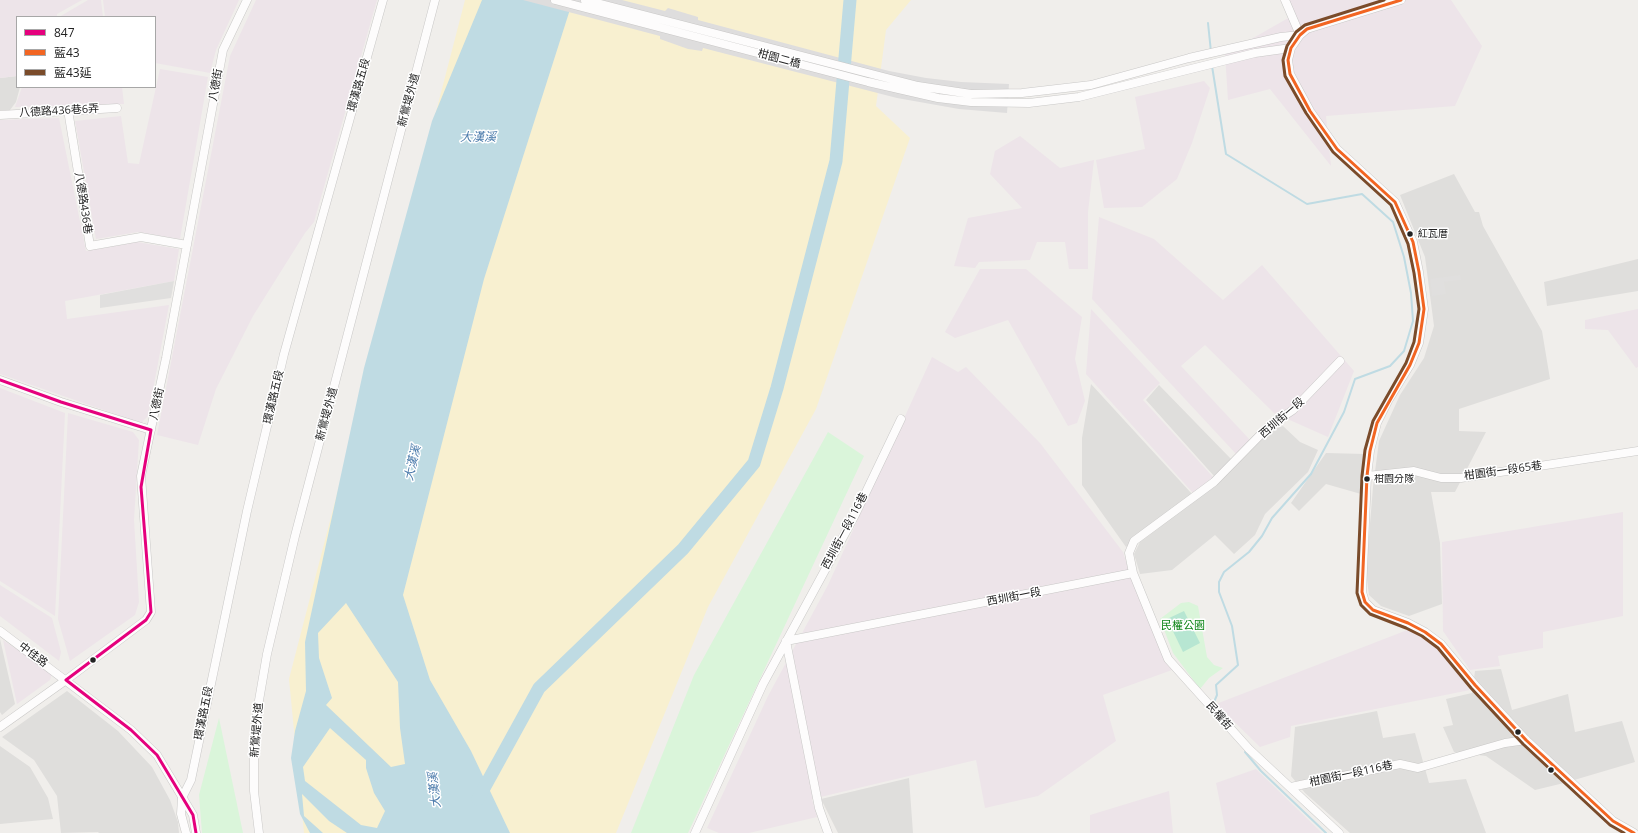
<!DOCTYPE html>
<html>
<head>
<meta charset="utf-8">
<style>
  body { margin:0 }
  #map { position:relative; width:1638px; height:833px; overflow:hidden; background:#f0eeeb; font-family:"Open Sans","Noto Sans TC",sans-serif }
  canvas { display:block }
  .legend { position:absolute; left:16px; top:16px; width:140px; height:72px; box-sizing:border-box; background:#fff; border:1px solid #a7a7a7; margin:0; padding:5px 7px; list-style:none; font-size:12px; color:#222 }
  .legend li { display:flex; align-items:center; gap:8px; height:20px }
  .legend b { width:20px; border:1px solid #a7a7a7 }
</style>
</head>
<body>
<div id="map">
<canvas width="1638" height="833"></canvas>
<ul class="legend">
<li><b style="height:5px;background:#e5007d"></b>847</li>
<li><b style="height:5px;background:#f26522"></b>藍43</li>
<li><b style="height:5px;background:#7a4b2a"></b>藍43延</li>
</ul>
</div>
<script>
const ctx = document.querySelector('canvas').getContext('2d');
ctx.lineJoin = 'round';
function paint(path, color) { ctx.fillStyle = color; ctx.fill(path, 'evenodd'); }
const toPath = rows => new Path2D(rows.map(r => 'M' + r).join(''));
function trace(path, color, width, dash) { ctx.strokeStyle = color; ctx.lineWidth = width; ctx.lineCap = dash ? 'butt' : 'round'; ctx.setLineDash(dash || []); ctx.stroke(path); }
function label(font, color, halo, rows, align = 'center') {
  ctx.font = font + ' "Open Sans","Noto Sans TC",sans-serif'; ctx.lineWidth = 3; ctx.setLineDash([]); ctx.textBaseline = 'middle'; ctx.strokeStyle = halo; ctx.fillStyle = color; for (const [text, x, y, turn = 0] of rows) {
    ctx.save(); ctx.translate(x, y); ctx.rotate((+turn || 0) * Math.PI / 180); ctx.textAlign = isNaN(turn) ? turn : align; if (halo) ctx.strokeText(text, 0, 0); ctx.fillText(text, 0, 0); ctx.restore();
  }
}
const residential = toPath([
  [17,76,17,87,20,87,16,102,10,110,0,110,0,78],
  [1454,174,1475,212,1479,212,1483,226,1542,331,1550,379,1459,409,1459,431,1486,432,1455,492,1431,492,1440,543,1442,604,1409,616,1381,606,1369,595,1366,573,1373,487,1379,441,1400,395,1424,358,1434,326,1425,257,1400,195],
  [1638,259,1638,291,1547,306,1544,282],
  [1091,384,1192,494,1126,547,1082,485,1082,438],
  [1159,385,1231,459,1214,476,1146,400],
  [1283,426,1300,442,1318,450,1308,472,1265,514,1255,535,1234,554,1215,535,1172,570,1140,574,1134,554,1140,542,1160,527,1272,430],
  [1326,453,1365,454,1361,494,1326,484,1299,511,1291,503],
  [0,639,15,704,2,715,0,712],
  [1501,669,1512,710,1568,694,1575,732,1622,721,1635,762,1564,783,1535,790,1486,756,1454,752,1443,727,1453,725,1446,699,1472,693,1475,671],
  [67,691,118,731,152,767,170,800,178,822,179,833,99,833,98,832,61,833,57,796,34,760,2,737],
  [1377,711,1383,738,1415,733,1429,783,1466,779,1486,833,1350,833,1305,793,1291,776,1295,727],
  [0,746,30,767,48,798,53,819,0,824],
  [909,778,913,833,838,833,821,799]
]);
const industrial = toPath([
  [0,0,82,0,57,14,57,17,17,17,17,76,0,78],
  [88,0,101,0,103,17,59,17],
  [103,0,239,0,216,50,210,73,155,63,155,17,105,17],
  [256,0,377,0,314,222,305,233,253,316,216,389,198,445,157,435,230,56],
  [1289,0,1451,0,1482,46,1455,106,1326,116,1331,166,1270,89,1228,100,1225,54,1290,17],
  [160,69,208,77,180,239,138,232,96,239,75,121,121,116,128,163,139,164],
  [1204,81,1210,88,1192,143,1177,179,1142,207,1104,208,1096,160,1145,149,1135,97],
  [22,87,122,87,124,104,15,107],
  [59,118,86,251,137,242,179,249,174,281,65,301,67,319,169,305,148,416,141,423,0,374,0,120],
  [1020,136,1060,168,1094,160,1088,212,1088,269,1069,269,1065,242,1037,242,1030,260,979,262,975,268,954,266,968,218,1022,208,990,174,995,151],
  [1099,217,1154,239,1223,300,1262,265,1354,371,1328,437,1274,413,1205,345,1181,366,1251,441,1237,455,1092,299],
  [980,269,1026,269,1082,317,1075,359,1085,401,1077,423,1068,426,1008,320,955,338,945,332],
  [1091,309,1160,383,1143,400,1213,477,1193,493,1086,374],
  [1638,309,1638,367,1636,368,1608,330,1585,329,1585,320],
  [932,357,958,372,966,367,1040,443,1123,552,1132,580,1172,670,1103,695,1116,741,1038,796,985,808,976,760,812,799,817,817,749,833,719,833,707,828,768,696,828,585],
  [0,388,65,413,55,616,0,581],
  [68,413,133,432,139,440,134,520,139,602,135,615,70,661,58,619],
  [1623,512,1623,616,1543,632,1543,648,1498,656,1500,666,1470,670,1443,631,1442,542],
  [0,585,52,618,61,652,59,661,0,616],
  [1410,629,1439,649,1470,690,1291,726,1290,737,1260,747,1216,704],
  [3,640,52,673,50,680,17,704],
  [1256,769,1322,833,1226,833,1216,783],
  [1169,791,1173,833,1090,833,1090,815]
]);
const sand = toPath([
  [465,0,911,0,886,30,876,106,910,138,816,409,708,607,616,833,304,833,289,679]
]);
const park = toPath([
  [828,432,864,456,688,833,631,833,694,675],
  [1189,602,1198,606,1207,657,1214,665,1223,668,1209,678,1200,689,1173,653,1160,619,1181,603],
  [219,718,243,833,202,833,199,795]
]);
const pitch = toPath([
  [1184,611,1200,643,1183,652,1167,619]
]);
const parking = toPath([
  [1460,275,1461,280,1444,282,1446,294,1432,296,1430,279],
  [174,281,171,298,100,308,100,295]
]);
const water = toPath([
  [482,0,573,0,484,279,403,595,430,680,471,751,510,833,347,833,329,821,302,794,304,816,323,833,310,833,300,814,291,758,295,731,306,691,305,642,364,368,432,121],
  [346,603,398,682,400,728,405,764,391,767,326,705,332,698,319,658,318,633],
  [330,728,366,760,366,768,374,793,385,811,377,828,361,825,305,781,303,767]
]);
const pier = toPath([
  [523,0,622,0,665,11,668,8,698,17,698,20,889,71,926,78,961,82,1009,84,1007,113,959,109,897,98,703,48,702,51,688,49,660,39,660,36]
]);
const stream = toPath([
  [1208,23,1211,52],
  [1212,66,1226,154,1307,204,1362,194,1393,222,1404,257,1411,293,1413,321,1404,351,1390,366,1355,379,1344,412,1311,474,1272,518,1262,536,1249,552,1224,572,1219,582,1219,592,1232,626,1238,665,1216,685,1217,695,1214,702],
  [1245,752,1261,771,1326,833]
]);
const river = toPath([
  [478,799,539,688,683,549,754,463,777,388,836,161,850,0]
]);
const minor = toPath([
  [555,0,868,82,938,98,971,102,1029,103,1079,97,1255,53,1291,48],
  [585,0,918,86,971,94,1022,93,1091,85,1189,58,1281,37,1300,35,1285,0],
  [1401,0,1307,29,1300,35,1291,48,1288,60,1290,74,1310,111,1337,149,1395,202,1413,242,1419,272,1424,309,1419,343,1410,365,1388,401,1377,423,1370,451,1367,476,1362,592,1365,602,1373,610,1408,623,1425,632,1441,644,1475,685,1526,740,1613,821,1634,833],
  [68,110,90,246,141,237,187,245],
  [0,115,117,108],
  [0,380,61,402,151,430],
  [1367,476,1414,471,1441,478,1461,478,1638,451],
  [0,631,131,730,157,755,193,815,196,833],
  [786,641,1133,573],
  [786,641,819,808,828,833],
  [0,727,66,680,146,620,151,612,141,476,166,358,223,50,247,0],
  [1291,787,1400,764,1418,768,1505,743,1526,740],
  [186,833,181,814,182,798,191,780,247,511,284,354,383,0],
  [259,833,254,791,254,752,257,712,267,654,295,536,435,0],
  [695,833,763,684,855,515,901,419],
  [1339,833,1249,749,1168,659,1133,573,1129,553,1134,541,1214,482,1269,426,1293,410,1340,361]
]);
const bus1 = toPath([
  [0,380,61,402,151,430],
  [66,680,146,620,151,612,141,487,151,430],
  [66,680,131,730,157,755,193,815,196,833]
]);
const bus2 = toPath([
  [1401,0,1307,29,1300,35,1291,48,1288,60,1290,74,1310,111,1337,149,1395,202,1413,242,1419,272,1424,309,1419,343,1410,365,1377,423,1370,451,1367,476,1362,592,1365,602,1373,610,1408,623,1425,632,1441,644,1475,685,1526,740,1613,821,1634,833]
]);
const bus3 = toPath([
  [1384,0,1305,25,1296,32,1287,46,1283,60,1285,76,1306,113,1333,152,1391,205,1408,244,1414,273,1419,309,1414,342,1406,363,1373,421,1365,450,1362,476,1357,593,1361,605,1370,614,1406,628,1422,636,1438,648,1471,688,1523,744,1610,825,1624,833]
]);
const markers = [
  [1410,234,3.5,"#222"],
  [1367,479,3.5,"#222"],
  [93,660,3.5,"#222"],
  [1518,732,3.5,"#222"],
  [1551,770,3.5,"#222"]
];
const busNames = [
  ["紅瓦厝",1418,234],
  ["柑園分隊",1374,479]
];
const streetNames = [
  ["柑園二橋",779,59,15],
  ["八德街",216,85,-80],
  ["環漢路五段",359,85,-74],
  ["新鶯堤外道",409,100,-75],
  ["八德路436巷6弄",59,111,-3],
  ["八德路436巷",83,203,81],
  ["環漢路五段",274,397,-77],
  ["八德街",157,404,-78],
  ["新鶯堤外道",327,414,-75],
  ["西圳街一段",1282,418,-41],
  ["柑園街一段65巷",1503,471,-8],
  ["西圳街一段116巷",845,531,-62],
  ["西圳街一段",1014,597,-11],
  ["中佳路",33,655,37],
  ["環漢路五段",204,713,-79],
  ["民權街",1219,716,48],
  ["新鶯堤外道",257,730,-85],
  ["柑園街一段116巷",1351,774,-12]
];
const parkNames = [
  ["民權公園",1183,626]
];
const waterNames = [
  ["大漢溪",478,138],
  ["大漢溪",413,463,-77],
  ["大漢溪",435,790,-96]
];
paint(residential, '#dfdedc');
paint(industrial, '#ede4e9');
paint(sand, '#f8f0d0');
paint(park, '#daf5da');
paint(pitch, '#b7e6d2');
paint(parking, '#e0dfde');
paint(water, '#bfdbe3');
paint(pier, '#dedddd');
trace(stream, '#bfdbe3', 2);
trace(river, '#bfdbe3', 13);
trace(minor, '#c9c8c7', 9);
trace(minor, '#fdfcfc', 8);
trace(bus1, '#e5007d', 3);
trace(bus2, '#f26522', 3);
trace(bus3, '#7a4b2a', 3);
for (const [x, y, r, color] of markers) { const dot = new Path2D(); dot.arc(x, y, r, 0, 2 * Math.PI); ctx.fillStyle = color; ctx.fill(dot); trace(dot, '#fff', 1.5); }
label('10px', '#222', '#fff', busNames, 'left');
label('11px', '#222', '#fff', streetNames);
label('11px', '#0c8416', '#fff', parkNames);
label('italic 12px', '#4a7aab', '#fff', waterNames);
</script>
</body>
</html>
